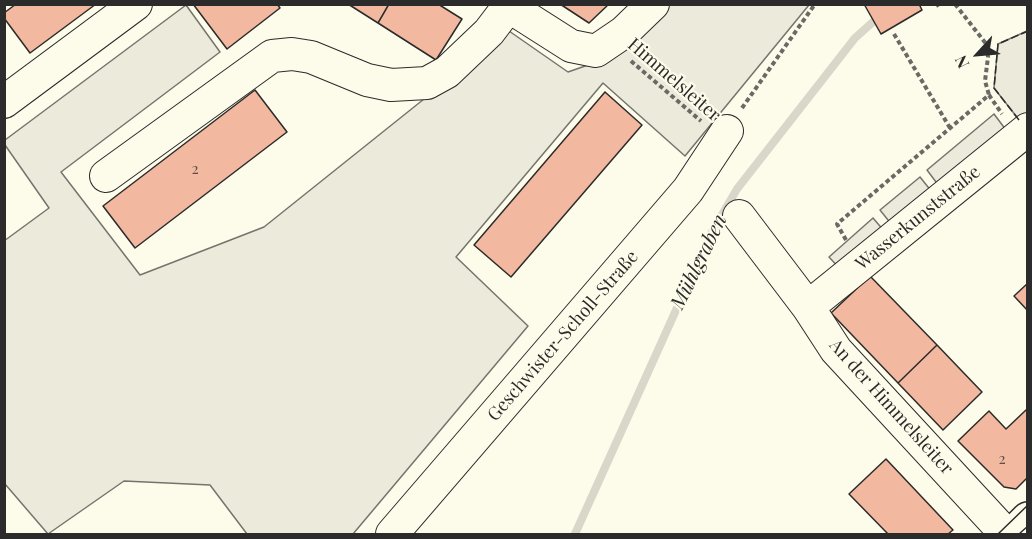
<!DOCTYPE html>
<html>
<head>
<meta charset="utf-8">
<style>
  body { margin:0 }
  #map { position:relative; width:1032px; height:539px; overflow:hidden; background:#fdfbea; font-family:"Playfair Display",serif }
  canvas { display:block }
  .frame { position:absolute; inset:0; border:6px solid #2b2b2b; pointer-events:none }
  .north { position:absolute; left:948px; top:24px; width:60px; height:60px; -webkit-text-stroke:4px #fdfbea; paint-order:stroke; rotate:244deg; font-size:16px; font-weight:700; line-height:24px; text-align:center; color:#2b2b2b }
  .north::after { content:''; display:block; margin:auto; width:21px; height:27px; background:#2b2b2b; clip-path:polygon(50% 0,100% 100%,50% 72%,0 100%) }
</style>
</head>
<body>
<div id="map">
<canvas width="1032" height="539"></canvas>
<div class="frame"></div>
<div class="north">N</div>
</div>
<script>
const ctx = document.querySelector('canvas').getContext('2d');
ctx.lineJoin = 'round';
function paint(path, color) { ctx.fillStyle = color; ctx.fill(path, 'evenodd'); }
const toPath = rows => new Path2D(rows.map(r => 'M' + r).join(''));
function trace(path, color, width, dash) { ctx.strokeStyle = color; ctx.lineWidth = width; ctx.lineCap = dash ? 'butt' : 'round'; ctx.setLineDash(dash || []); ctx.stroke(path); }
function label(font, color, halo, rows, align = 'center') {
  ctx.font = font + ' "Playfair Display",serif'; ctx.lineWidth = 4.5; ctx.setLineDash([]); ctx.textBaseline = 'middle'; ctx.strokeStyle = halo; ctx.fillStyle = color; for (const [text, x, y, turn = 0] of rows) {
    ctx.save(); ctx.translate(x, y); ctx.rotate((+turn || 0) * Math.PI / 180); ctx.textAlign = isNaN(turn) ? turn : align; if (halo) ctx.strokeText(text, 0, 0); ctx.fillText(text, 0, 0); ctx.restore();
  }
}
const green = toPath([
  [186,5,220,52,61,172,140,275,264,227,509,31,568,72,608,58,667,5,809,5,685,156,603,83,456,257,528,326,353,534,247,534,210,485,124,481,48,534,5,484,4,241,49,208,5,145,5,140,186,5],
  [1027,31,1027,115,1020,121,994,88,998,44,1027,31]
]);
const parking = toPath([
  [994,114,1006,130,939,186,927,170,994,114],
  [920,177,932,192,892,225,880,210,920,177],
  [873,218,885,232,841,270,829,257,873,218]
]);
const stream = toPath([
  [575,534,709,237,737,189,855,38,874,21]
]);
const building = toPath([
  [16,4,96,4,30,53,4,18,4,13,16,4],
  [193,4,277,4,280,8,227,49,193,4],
  [348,4,389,4,378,23,348,4],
  [389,4,438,4,462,19,436,60,378,23,389,4],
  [560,4,609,4,589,23,560,4],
  [864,4,919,4,922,10,881,34,864,4],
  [255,90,287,132,135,248,103,206,255,90],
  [605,92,642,125,511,277,474,245,605,92],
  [870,276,937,345,898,383,831,313,870,276],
  [1028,283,1028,311,1014,296,1028,283],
  [937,345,982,392,943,430,898,383,937,345],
  [1026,410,1028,412,1028,477,1016,489,1004,487,958,441,989,411,1006,429,1026,410],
  [886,459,953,530,948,534,888,534,849,494,886,459]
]);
const path = toPath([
  [955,4,987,45,988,57,985,81,989,95],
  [936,6,939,4],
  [894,34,950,128],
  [631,61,701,121],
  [742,108,815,4],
  [846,240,837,224,989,95,1002,114]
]);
const minor = toPath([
  [505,4,571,46,596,51,624,32,653,4],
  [4,102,136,4],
  [106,176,272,56,292,54,311,57,367,80,391,85,427,83,447,72,489,32,508,7],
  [739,216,808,307,836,350,1006,534],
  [808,307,1028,129],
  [392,534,688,190,727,131]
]);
const major = toPath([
  [1013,534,1028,519]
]);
const tram = toPath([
  [998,534,1028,505],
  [1019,534,1028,526]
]);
const fence = toPath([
  [1019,120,994,88,998,44,1028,31]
]);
const numberNames = [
  ["2",195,169],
  ["2",1002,459]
];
const streetNames = [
  ["Himmelsleiter",674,80,41],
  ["Wasserkunststraße",918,218,-39],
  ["Geschwister-Scholl-Straße",563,336,-49],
  ["An der Himmelsleiter",891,407,48]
];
const waterNames = [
  ["Mühlgraben",699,262,-64]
];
paint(green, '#ecebdb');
trace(green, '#74746e', 1.5);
paint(parking, '#eceadb');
trace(parking, '#74746e', 1.5);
trace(stream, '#d8d7c9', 8);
paint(building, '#f2b8a0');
trace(building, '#2b2b2b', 1.5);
trace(minor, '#2b2b2b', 34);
trace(major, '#2b2b2b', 36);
trace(path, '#6a6964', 4, [4.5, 3]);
trace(minor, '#fdfbea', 32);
trace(major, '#fdfbea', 33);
trace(tram, '#2b2b2b', 1.5);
trace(fence, '#2b2b2b', 1.5, [8, 3]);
label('15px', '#5d4e48', null, numberNames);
label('18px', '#2b2b2b', '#fdfbea', streetNames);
label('italic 20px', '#2b2b2b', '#fdfbea', waterNames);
</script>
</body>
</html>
